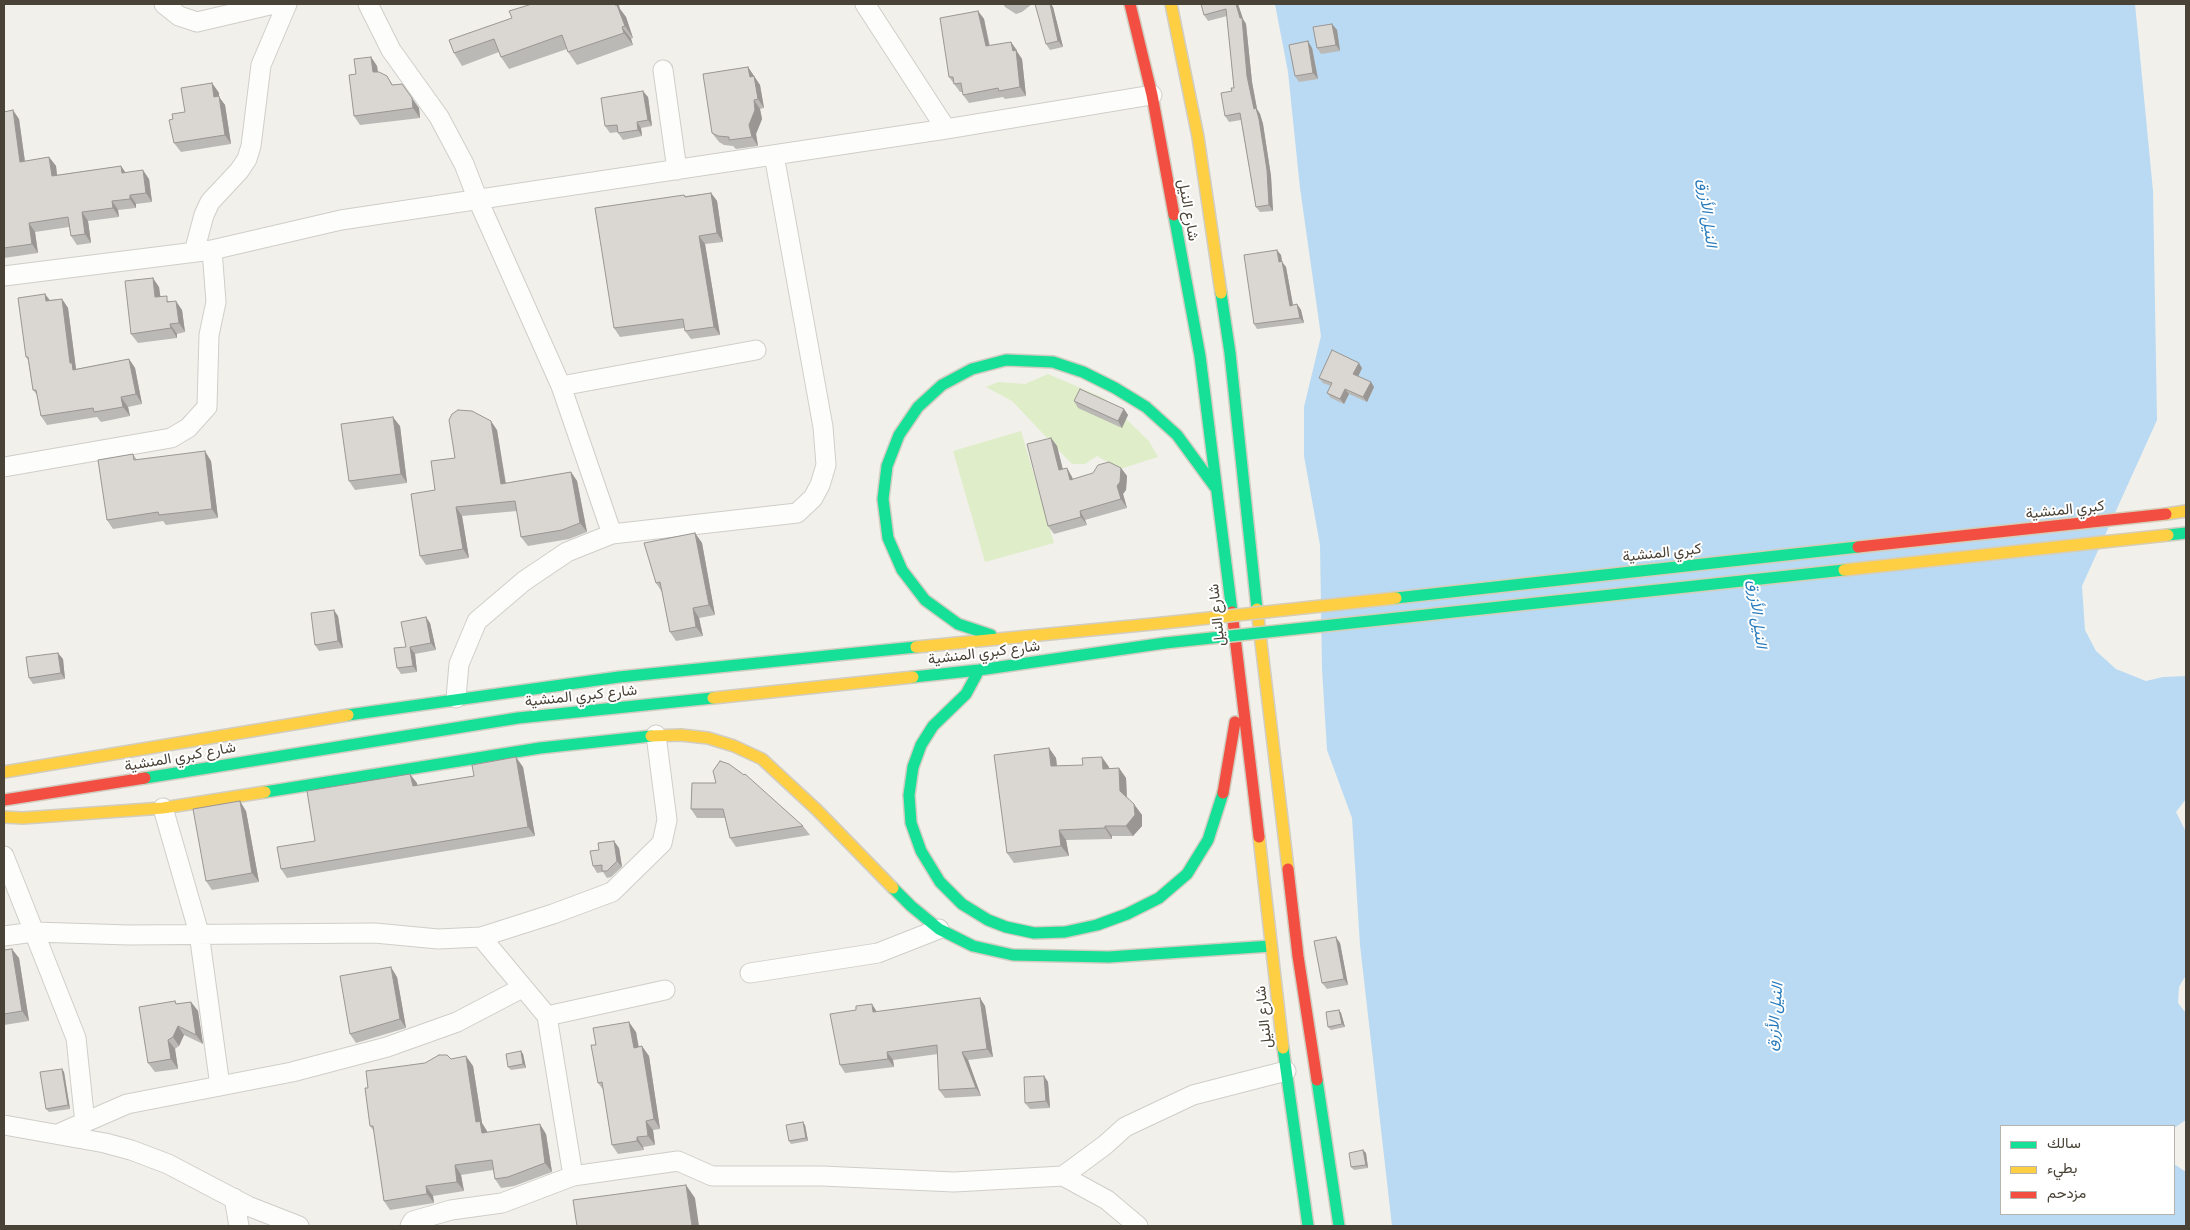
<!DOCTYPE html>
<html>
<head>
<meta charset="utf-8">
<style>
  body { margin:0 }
  #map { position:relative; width:2190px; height:1230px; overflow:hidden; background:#f2f0eb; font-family:"IBM Plex Sans",Vazirmatn,sans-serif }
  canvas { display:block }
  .frame { position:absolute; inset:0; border:5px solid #494236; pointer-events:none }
  .legend { position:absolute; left:2000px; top:1125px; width:175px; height:90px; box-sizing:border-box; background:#fff; border:1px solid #b6b3af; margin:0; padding:6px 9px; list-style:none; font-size:15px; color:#494236 }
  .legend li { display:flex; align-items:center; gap:10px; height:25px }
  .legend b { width:25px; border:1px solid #b6b3af }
</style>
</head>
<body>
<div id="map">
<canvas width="2190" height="1230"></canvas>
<div class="frame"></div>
<ul class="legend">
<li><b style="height:6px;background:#16e098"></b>سالك</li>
<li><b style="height:6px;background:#ffcf43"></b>بطيء</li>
<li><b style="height:6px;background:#f24e42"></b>مزدحم</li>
</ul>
</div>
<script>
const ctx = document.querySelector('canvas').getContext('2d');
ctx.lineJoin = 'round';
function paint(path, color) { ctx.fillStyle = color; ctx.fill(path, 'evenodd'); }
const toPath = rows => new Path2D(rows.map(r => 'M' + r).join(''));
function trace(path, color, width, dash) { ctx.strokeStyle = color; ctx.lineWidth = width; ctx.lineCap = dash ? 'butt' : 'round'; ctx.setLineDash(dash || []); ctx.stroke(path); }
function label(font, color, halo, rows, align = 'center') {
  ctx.font = font + ' "IBM Plex Sans",Vazirmatn,sans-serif'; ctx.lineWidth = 4; ctx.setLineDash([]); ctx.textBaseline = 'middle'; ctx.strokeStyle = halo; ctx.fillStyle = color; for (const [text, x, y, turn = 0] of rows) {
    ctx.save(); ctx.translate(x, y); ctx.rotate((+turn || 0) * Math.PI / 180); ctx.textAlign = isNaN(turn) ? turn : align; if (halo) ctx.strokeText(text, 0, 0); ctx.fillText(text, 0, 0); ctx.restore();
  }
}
const green = toPath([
  [1048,374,1104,398,1149,441,1158,457,1120,469,1097,456,1085,464,1072,464,1012,401,986,387,998,382,1025,384],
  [1021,431,1054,543,985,562,953,451]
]);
const water = toPath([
  [1275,4,2135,4,2153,191,2157,420,2082,586,2085,630,2096,651,2116,669,2146,681,2163,677,2186,676,2186,799,2176,812,2186,832,2186,975,2179,987,2178,1003,2186,1013,2186,1120,2174,1128,2174,1126,2001,1126,2001,1214,2174,1214,2174,1164,2186,1172,2186,1226,1392,1226,1360,945,1352,818,1327,750,1322,669,1320,545,1304,456,1304,407,1321,336,1300,188,1288,72]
]);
const street = toPath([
  [164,4,179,16,197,22,274,4],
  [368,4,391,50,439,117,464,164,478,200,561,386,612,534,567,552,524,581,477,621,459,664,456,698],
  [865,4,946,129],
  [663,70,677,170],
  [194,252,204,215,210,202,239,171,247,159,251,146,261,65,287,4],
  [4,276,212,250,341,220,946,129,1152,95],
  [561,386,756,350],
  [4,467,171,438,188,428,207,407,209,335,216,302,212,250],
  [612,534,797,513,813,498,820,485,826,465,823,427,774,155],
  [163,808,199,933,220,1086],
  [4,856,76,1038,85,1123],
  [4,936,34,932,129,935,375,933,438,939,481,937,553,914,612,892,662,843,667,820,656,735],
  [481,937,547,1016,573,1176],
  [750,973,878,953,939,929],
  [547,1016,665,990],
  [4,1125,105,1143,131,1150,168,1164,248,1206,299,1226],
  [58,1134,127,1104,292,1072,387,1047,457,1022,522,988],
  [1063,1176,1107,1200,1138,1226],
  [234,1198,239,1226],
  [410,1226,413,1221,451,1210,502,1203,573,1176,678,1161,712,1176,822,1176,954,1182,1063,1176,1105,1145,1125,1127,1193,1095,1286,1071]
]);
const fast = toPath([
  [1174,215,1200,356,1232,612],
  [1221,293,1230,353,1257,609],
  [2168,535,2186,533],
  [991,635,958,624,925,600,902,570,888,538,883,499,887,466,899,435,918,407,942,385,972,369,1006,360,1053,362,1083,372,1115,388,1146,407,1177,435,1215,487],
  [979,670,966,694,933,726,921,745,913,767,909,795,911,823,921,851,940,882,962,904,988,920,1006,927,1034,933,1065,932,1097,925,1127,914,1159,898,1187,874,1208,840,1223,793],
  [913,677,979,670,1165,643],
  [348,715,619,677,916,647],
  [145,778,518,718,713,698],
  [265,792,540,748,651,736],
  [893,888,911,906,939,929,973,946,1013,955,1109,957,1271,946],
  [1283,1048,1308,1226],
  [1317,1080,1339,1226]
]);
const slow = toPath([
  [1171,4,1198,137,1221,293],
  [2166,514,2186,511],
  [1257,609,1288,869],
  [916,647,1163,623],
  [713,698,913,677],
  [651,736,681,735,708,738,734,746,762,759,817,810,893,888],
  [4,772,348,715],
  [4,817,23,818,163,808,265,792],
  [1259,837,1283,1048]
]);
const jam = toPath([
  [1130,4,1152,95,1174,215],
  [1232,612,1259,837],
  [1223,793,1235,722],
  [4,800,145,778],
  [1288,869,1298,956,1317,1080]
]);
const fastBridge = toPath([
  [1396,598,1858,547],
  [1165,643,1844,570]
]);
const slowBridge = toPath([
  [1844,570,2168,535],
  [1163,623,1396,598]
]);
const jamBridge = toPath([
  [1858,547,2166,514]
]);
const wall = toPath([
  [1003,4,1032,4,1022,12,1016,14,1005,7],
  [1201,4,1238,4,1243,19,1246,24,1252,82,1257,109,1260,114,1263,124,1271,176,1273,211,1260,212,1256,207,1241,120,1229,122,1225,116,1232,91,1234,88,1227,16,1208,21,1204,15],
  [619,5,620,9,626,17,633,38,631,39,633,45,577,65,568,52,567,49,509,69,501,57,499,52,462,66,454,53,449,40],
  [1053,7,1063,47,1050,50,1046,44],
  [978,11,984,19,990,46,1011,42,1017,50,1017,53,1022,59,1026,96,1005,99,1003,97,969,103,963,95,963,92,960,92,949,77],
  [1332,24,1337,30,1340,51,1321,54,1317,48],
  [1312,48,1318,79,1299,82,1295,76],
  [371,57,377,66,378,72,387,76,393,85,419,108,420,118,360,125,354,116,356,74],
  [748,67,760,85,764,108,760,109,762,119,756,134,758,146,736,149,733,146,724,145,719,142,712,133],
  [212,83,219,93,219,97,225,105,231,144,181,152,174,143,173,119,185,112],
  [648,97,652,126,641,128,642,136,623,140,618,133,618,132,610,133,605,126],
  [4,112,19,119,25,161,49,157,56,166,57,175,121,166,126,173,149,179,152,202,136,204,136,208,118,210,119,217,88,221,91,243,77,245,71,236,69,227,35,232,38,253,4,258],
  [711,193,717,201,723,242,705,244,720,335,691,339,685,331,684,328,620,337,614,328,684,195,686,196],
  [1281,255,1282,262,1286,267,1293,305,1297,304,1301,310,1304,323,1257,329,1254,324],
  [159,287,160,297,171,302,182,310,185,332,177,334,177,338,138,343,131,334],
  [45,294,50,300,62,299,68,308,76,369,129,359,135,368,142,404,128,407,130,416,101,422,97,417,47,425,41,416,38,396,33,390,28,360,26,357],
  [1362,368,1358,376,1371,382,1374,387,1367,402,1349,394,1344,404,1331,398,1327,393,1331,386,1323,383,1319,378],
  [1074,401,1124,409,1128,415,1122,428,1078,408],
  [400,426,407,483,355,490,349,481],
  [497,430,506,483,571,472,577,481,587,532,569,539,528,546,521,537,517,511,462,516,469,558,426,565,420,556,435,490,455,458],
  [1051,438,1057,446,1063,469,1067,468,1073,479,1121,468,1127,476,1126,490,1123,494,1127,508,1085,520,1087,525,1054,534,1048,526],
  [133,454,137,460,211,461,218,518,166,525,163,521,113,529,107,520],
  [695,533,702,543,715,615,699,618,703,636,676,641,670,632,662,592,656,583],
  [338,616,343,648,319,651,315,645],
  [430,623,436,650,415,654,417,672,401,674,397,668,406,647],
  [63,659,65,679,33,684,29,678],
  [1049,748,1056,758,1057,766,1109,767,1109,768,1119,768,1126,778,1127,797,1142,815,1142,826,1133,836,1112,836,1112,839,1066,840,1069,856,1014,863,1007,853],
  [523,767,535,836,287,878,281,869,315,841,417,783,417,786,474,776],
  [692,783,803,826,810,835,736,847,730,838,725,818,697,818,691,809],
  [246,811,259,882,212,890,206,881],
  [619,848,622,867,611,877,607,878,603,872,597,873,593,866],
  [1340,943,1348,985,1327,989,1322,983],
  [4,950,19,958,29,1021,4,1025],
  [397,977,406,1028,356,1043,350,1034],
  [980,998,985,1006,993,1057,968,1060,981,1096,945,1098,939,1090,938,1054,893,1060,894,1067,845,1073,840,1065,877,1012],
  [175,1001,177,1004,191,1002,198,1011,203,1044,184,1035,179,1046,175,1049,178,1069,155,1072,148,1063],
  [1339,1010,1341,1013,1345,1027,1331,1030,1328,1027],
  [636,1032,639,1047,649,1056,660,1129,653,1130,655,1145,643,1147,644,1150,618,1154,612,1145,604,1091,598,1083,596,1045],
  [521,1051,523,1054,526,1068,511,1070,508,1067],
  [451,1059,473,1066,482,1123,487,1132,546,1134,552,1172,514,1186,501,1188,495,1179,493,1170,461,1175,464,1191,433,1196,434,1203,390,1210,384,1201,374,1131,370,1126,368,1088],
  [62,1069,64,1072,70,1109,49,1112,46,1109],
  [1044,1076,1048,1082,1050,1108,1030,1109,1025,1103],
  [805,1125,808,1141,791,1144,789,1141],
  [1363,1150,1366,1153,1368,1168,1354,1170,1351,1167]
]);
const shadedWall = toPath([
  [614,4,618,4,620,9,626,17,633,38,625,26],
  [1050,4,1051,4,1053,7,1063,47,1058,41],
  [1236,4,1238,4,1243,19,1246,24,1252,82,1257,109,1260,114,1263,124,1271,176,1273,211,1269,205,1247,76,1240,18],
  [978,11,984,19,991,55,986,46],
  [1332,24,1337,30,1340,51,1336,45],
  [622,27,631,39,633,45,624,33],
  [1308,41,1312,48,1318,79,1313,73],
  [1011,42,1022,59,1026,96,1020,87],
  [371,57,377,66,379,81,373,72],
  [748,67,760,85,764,108,758,99,750,77],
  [212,83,219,93,219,97,225,105,231,144,225,135,214,97],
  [643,91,648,97,652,126,648,120],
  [412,98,419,108,420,118,413,108],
  [754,100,760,109,762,119,756,134,758,146,752,137,749,125],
  [13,110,19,119,26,170,20,162],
  [637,122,641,128,642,136,638,130],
  [49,157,56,166,58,185,52,176],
  [121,166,127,175,122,173],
  [143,170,149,179,152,202,146,193],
  [711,193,717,201,723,242,717,233],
  [130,195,136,204,136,208,130,199],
  [112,201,118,210,119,217,113,208],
  [82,212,88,221,91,243,85,234],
  [29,223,35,232,38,253,32,244],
  [699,236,705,244,720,335,714,327],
  [1277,250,1281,255,1282,262,1286,267,1294,311,1290,306,1279,262],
  [153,278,159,287,162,307,155,297],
  [45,294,52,304,46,301],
  [62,299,68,308,76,369,73,370,70,363],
  [176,301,182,310,185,332,179,323],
  [1297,304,1301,310,1304,323,1300,318],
  [170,324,177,334,177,338,171,328],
  [129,359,135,368,142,404,136,394],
  [1359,363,1362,368,1357,379,1353,374],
  [1371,382,1374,387,1367,402,1363,397],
  [1345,389,1349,394,1344,404,1340,399],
  [121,397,128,407,130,416,123,407],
  [1124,409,1128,415,1122,428,1118,421],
  [393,417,400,426,407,483,401,474],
  [491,421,497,430,507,493,501,484],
  [1051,438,1057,446,1065,479,1059,470],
  [205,451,211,461,218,518,212,509],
  [1067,468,1072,477,1075,488,1070,480],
  [1121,468,1127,476,1126,490,1123,494,1127,508,1121,499,1117,486],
  [571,472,577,481,587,532,580,523],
  [456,507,462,516,469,558,463,549],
  [1080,511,1085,520,1087,525,1081,517],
  [695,533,702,543,715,615,709,605],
  [693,608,699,618,703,636,696,627],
  [334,610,338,616,343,648,338,641],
  [426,617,430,623,436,650,431,643],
  [410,647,415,654,417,672,413,666],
  [58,653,63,659,65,679,61,673],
  [1049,748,1056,758,1058,777,1051,766],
  [516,757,523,767,535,836,528,827],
  [1102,757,1109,767,1110,779,1103,769],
  [1119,768,1126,778,1127,801,1120,791],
  [410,774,417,783,419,796,413,786],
  [240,801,246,811,259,882,252,873],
  [1134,804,1142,815,1142,826,1133,836,1126,826],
  [1105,826,1112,836,1112,839,1105,828],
  [1059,830,1066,840,1069,856,1061,846],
  [614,841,619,848,622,867,617,861],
  [1336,937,1340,943,1348,985,1344,979],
  [12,949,19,958,29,1021,22,1011],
  [391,967,397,977,406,1028,400,1019],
  [980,998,985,1006,993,1057,987,1049],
  [191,1002,198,1011,203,1044,196,1035],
  [872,1004,877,1012,873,1012],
  [1339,1010,1341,1013,1345,1027,1342,1024],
  [629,1022,636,1032,640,1057,634,1048],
  [178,1026,184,1035,179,1046,173,1037],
  [168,1040,175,1049,178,1069,171,1059],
  [642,1046,649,1056,660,1129,654,1119],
  [521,1051,523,1054,526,1068,523,1064],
  [887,1052,893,1060,894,1067,888,1059],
  [962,1052,968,1060,981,1096,976,1088],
  [466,1056,473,1066,482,1123,487,1131,489,1142,482,1133,476,1122],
  [62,1069,64,1072,70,1109,68,1105],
  [1044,1076,1048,1082,1050,1108,1046,1101],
  [646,1121,653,1130,655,1145,648,1136],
  [803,1122,805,1125,808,1141,806,1138],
  [540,1124,546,1134,552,1172,545,1163],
  [637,1137,643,1147,644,1150,637,1141],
  [1363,1150,1366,1153,1368,1168,1366,1165],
  [455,1165,461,1175,464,1191,457,1182],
  [686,1185,695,1198,699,1226,692,1226],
  [426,1186,433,1196,434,1203,427,1194]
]);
const building = toPath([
  [532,4,614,4,615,5,617,5,625,26,622,27,624,33,568,52,562,35,501,57,494,39,454,53,449,40,512,18,509,11,532,4],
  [1035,4,1050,4,1058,41,1046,44,1035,4],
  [1201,4,1236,4,1240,18,1242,18,1247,76,1254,109,1256,108,1259,119,1267,170,1269,205,1256,207,1240,113,1225,116,1221,93,1232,91,1231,88,1234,88,1226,9,1204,15,1201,4],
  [978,11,986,46,1011,42,1013,51,1016,50,1020,87,999,91,998,88,963,95,961,83,954,84,953,77,949,77,940,18,978,11],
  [1332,24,1336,45,1317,48,1313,27,1332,24],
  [1308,41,1313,73,1295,76,1289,45,1308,41],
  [371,57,373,72,379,72,387,76,392,85,402,84,412,98,413,108,354,116,349,75,356,74,354,59,371,57],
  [748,67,750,77,754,76,758,99,754,100,755,110,749,125,752,137,729,140,729,137,718,136,712,133,703,74,748,67],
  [212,83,214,97,219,96,225,135,174,143,169,120,173,119,172,114,185,112,181,88,212,83],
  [643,91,648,120,637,122,638,130,618,133,617,125,605,126,601,98,643,91],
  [13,110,20,162,49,157,52,176,121,166,122,173,143,170,146,193,130,195,130,199,112,201,113,208,82,212,85,234,71,236,68,217,29,223,32,244,4,248,4,112,13,110],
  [711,193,717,233,699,236,714,327,685,331,683,319,614,328,595,208,684,195,685,197,711,193],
  [1277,250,1279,262,1282,261,1290,306,1297,304,1300,318,1254,324,1244,255,1277,250],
  [153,278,155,297,167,296,167,302,176,301,179,323,170,324,171,328,131,334,125,281,153,278],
  [45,294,46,301,62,299,70,363,72,363,73,370,129,359,136,394,121,397,123,407,94,412,93,408,41,416,36,390,33,390,28,357,26,357,18,298,45,294],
  [1332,350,1359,363,1353,374,1371,382,1363,397,1345,389,1340,399,1327,393,1332,383,1319,378,1332,350],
  [1080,389,1124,409,1118,421,1074,401,1080,389],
  [458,410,472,411,491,421,501,484,571,472,580,523,562,530,521,537,515,501,456,507,463,549,420,556,411,494,435,490,431,461,455,458,449,420,452,414,458,410],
  [393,417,401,474,349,481,341,424,393,417],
  [1051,438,1059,470,1067,468,1070,480,1093,473,1098,465,1109,462,1121,468,1120,482,1117,486,1121,499,1080,511,1081,517,1048,526,1027,444,1051,438],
  [205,451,212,509,159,515,158,512,107,520,98,460,133,454,134,460,205,451],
  [695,533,709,605,693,608,696,627,670,632,660,582,656,583,644,543,695,533],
  [334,610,338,641,315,645,311,613,334,610],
  [426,617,431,643,410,647,413,666,397,668,394,648,406,647,401,622,426,617],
  [58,653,61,673,29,678,26,657,58,653],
  [1049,748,1051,766,1083,765,1082,758,1102,757,1103,769,1119,768,1120,791,1134,804,1135,815,1126,826,1105,826,1105,828,1059,830,1061,846,1007,853,994,755,1049,748],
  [516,757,528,827,281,869,277,847,315,841,307,791,410,774,413,786,474,776,472,765,516,757],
  [720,761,729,764,744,775,745,774,803,826,730,838,723,809,691,809,692,783,716,783,713,771,720,761],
  [240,801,252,873,206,881,193,809,240,801],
  [614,841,617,861,607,871,602,871,602,865,593,866,590,851,599,850,598,843,614,841],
  [1336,937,1344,979,1322,983,1314,941,1336,937],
  [12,949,22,1011,4,1014,4,950,12,949],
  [391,967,400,1019,350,1034,340,976,391,967],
  [980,998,987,1049,962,1052,976,1088,939,1090,937,1045,887,1052,888,1059,840,1065,830,1014,856,1010,856,1006,872,1004,873,1012,980,998],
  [175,1001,176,1004,191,1002,196,1035,178,1026,173,1037,168,1040,171,1059,148,1063,139,1007,175,1001],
  [1339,1010,1342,1024,1328,1027,1326,1012,1339,1010],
  [629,1022,634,1048,642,1046,654,1119,646,1121,648,1136,637,1137,637,1141,612,1145,602,1082,598,1083,591,1045,596,1045,593,1028,629,1022],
  [521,1051,523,1064,508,1067,506,1054,521,1051],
  [439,1055,447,1055,451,1059,466,1056,476,1122,480,1121,482,1133,540,1124,545,1163,508,1177,495,1179,492,1160,455,1165,457,1182,426,1186,427,1194,384,1201,373,1126,370,1126,365,1088,368,1088,366,1071,425,1063,439,1055],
  [62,1069,68,1105,46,1109,40,1072,62,1069],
  [1044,1076,1046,1101,1025,1103,1024,1077,1044,1076],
  [803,1122,806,1138,789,1141,786,1125,803,1122],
  [1363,1150,1366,1165,1351,1167,1349,1153,1363,1150],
  [686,1185,692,1226,577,1226,573,1200,686,1185]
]);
const streetNames = [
  ["شارع النيل",1188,210,80],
  ["كبري المنشية",2065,510,-6],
  ["كبري المنشية",1662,553,-6],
  ["شارع النيل",1217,615,-96],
  ["شارع كبري المنشية",984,653,-7],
  ["شارع كبري المنشية",581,696,-6],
  ["شارع كبري المنشية",180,757,-10],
  ["شارع النيل",1264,1017,-96]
];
const waterNames = [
  ["النيل الأزرق",1707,213,83],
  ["النيل الأزرق",1757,614,83],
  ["النيل الأزرق",1775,1017,-85]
];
paint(green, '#dfedc9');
paint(water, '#b9daf2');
trace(street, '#d0cec8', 21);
trace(fast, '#d2cdc1', 14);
trace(slow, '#d2cdc1', 14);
trace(jam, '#d2cdc1', 14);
trace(street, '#fdfdfc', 19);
trace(fast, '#16e098', 11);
trace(slow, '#ffcf43', 11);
trace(jam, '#f24e42', 11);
trace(fastBridge, '#d5cdb7', 14, []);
trace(slowBridge, '#d5cdb7', 14, []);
trace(jamBridge, '#d5cdb7', 14, []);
trace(fastBridge, '#16e098', 11);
trace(slowBridge, '#ffcf43', 11);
trace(jamBridge, '#f24e42', 11);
paint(wall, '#bbb9b5');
paint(shadedWall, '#999693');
paint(building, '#dad7d2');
trace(building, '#999693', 1);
label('15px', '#494236', '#fff', streetNames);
label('italic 16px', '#287bbc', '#fff', waterNames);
</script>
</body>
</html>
